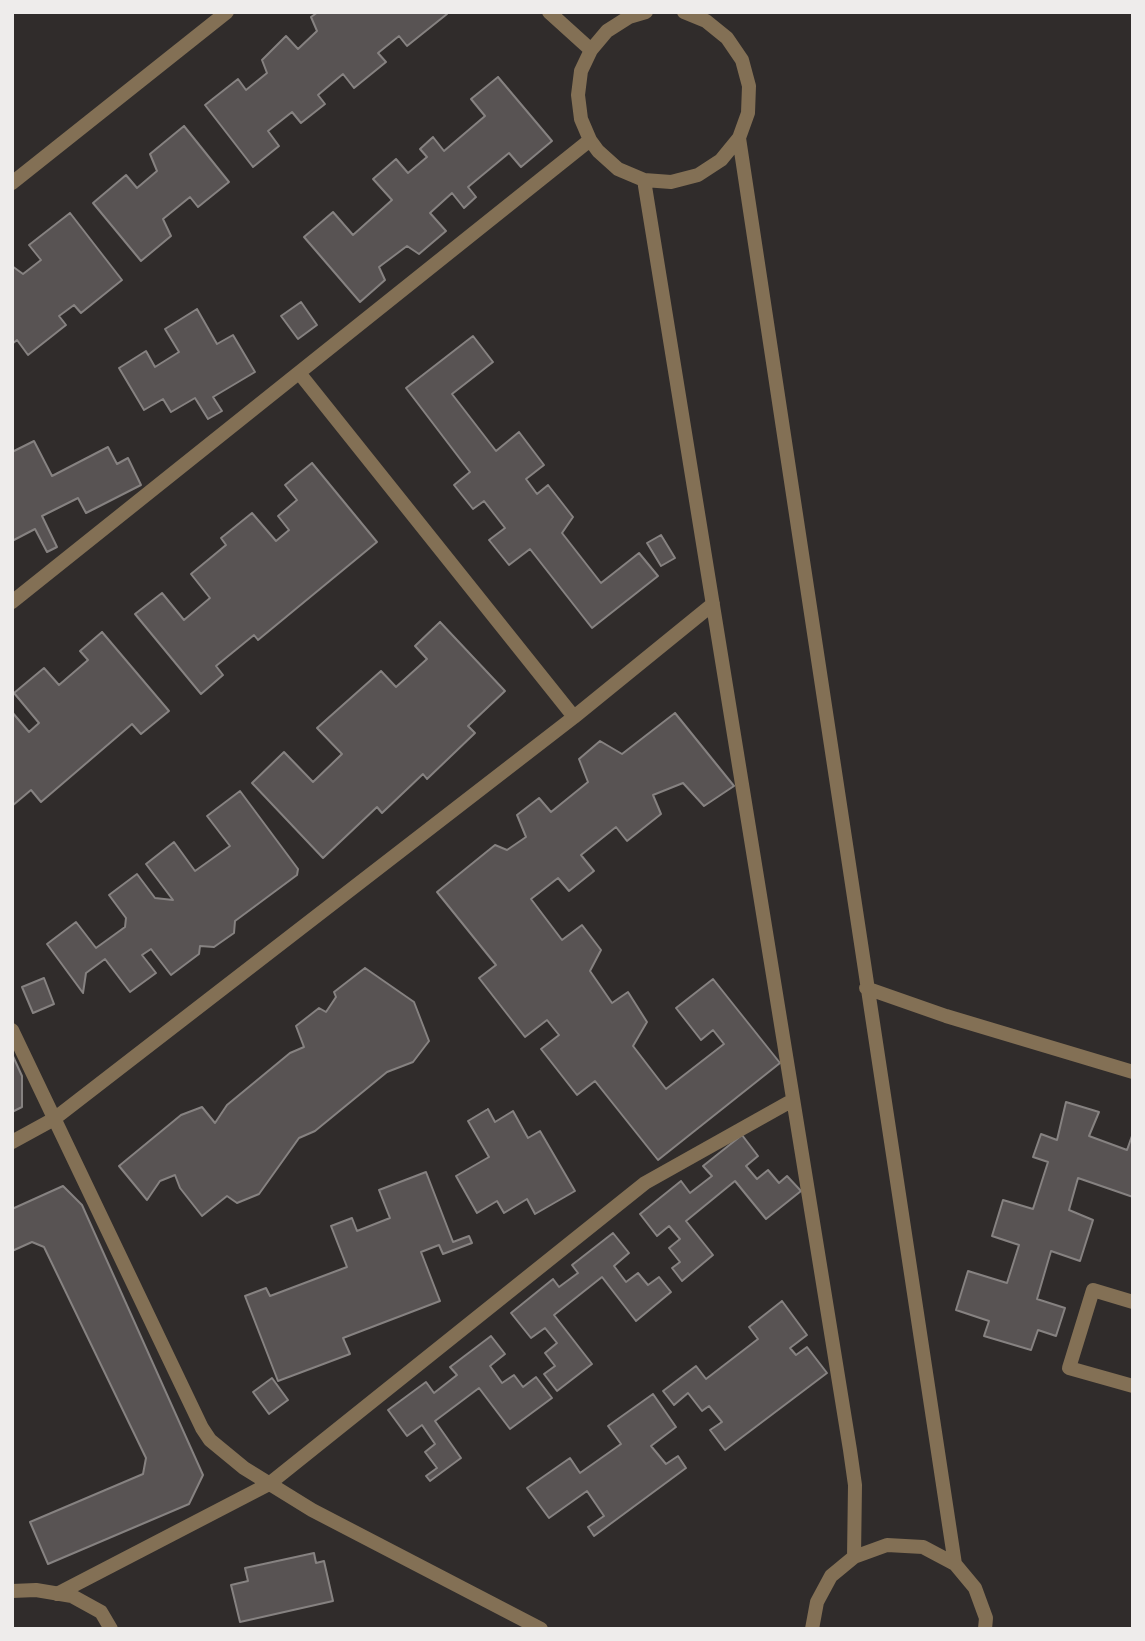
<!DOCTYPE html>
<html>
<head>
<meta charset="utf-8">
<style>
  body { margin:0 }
  #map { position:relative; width:1145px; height:1641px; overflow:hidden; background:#302c2b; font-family:Merriweather,serif }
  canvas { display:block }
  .frame { position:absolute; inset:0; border:14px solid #eeeceb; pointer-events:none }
</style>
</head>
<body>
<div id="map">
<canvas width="1145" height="1641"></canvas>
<div class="frame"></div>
</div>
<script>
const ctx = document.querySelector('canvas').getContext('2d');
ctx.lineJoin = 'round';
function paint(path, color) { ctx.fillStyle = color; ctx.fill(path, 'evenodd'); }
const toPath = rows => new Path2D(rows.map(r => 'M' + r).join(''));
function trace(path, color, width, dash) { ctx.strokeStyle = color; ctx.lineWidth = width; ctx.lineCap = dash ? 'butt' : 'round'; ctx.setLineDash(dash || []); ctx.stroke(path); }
const building = toPath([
  [318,12,445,12,447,14,407,46,399,36,378,53,386,62,354,88,343,74,318,95,325,104,301,123,292,112,268,131,279,146,253,167,205,105,238,79,246,90,267,73,262,60,286,36,298,49,317,31,311,17,318,12],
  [498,77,552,141,521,167,509,153,468,187,476,197,464,208,452,193,430,213,446,231,419,254,407,246,379,267,385,280,360,302,304,237,333,212,353,235,392,200,373,179,396,159,408,173,427,157,420,149,433,137,444,151,485,116,471,99,498,77],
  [184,126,229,182,198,207,190,197,163,219,171,236,141,261,93,203,126,175,137,188,157,171,150,154,184,126],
  [70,213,122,280,81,313,74,305,59,316,66,325,28,355,17,340,12,344,12,266,23,274,41,260,29,245,70,213],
  [301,302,317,325,298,339,281,316,301,302],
  [197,309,217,344,233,335,255,372,213,397,222,411,208,419,195,398,171,412,163,399,144,410,119,368,146,351,155,367,179,352,165,329,197,309],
  [473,336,493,362,452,394,496,451,519,432,544,465,526,479,537,494,548,485,573,517,562,533,601,583,639,553,658,576,592,628,530,549,509,565,489,540,505,528,484,501,473,509,454,485,470,472,406,388,473,336],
  [34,441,52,476,108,447,117,464,128,458,141,485,86,513,78,498,42,516,57,547,47,552,35,529,12,541,12,452,34,441],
  [312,463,377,542,258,640,254,635,216,666,223,675,201,694,135,614,162,593,184,620,210,598,191,574,226,545,221,538,252,513,276,541,289,530,278,516,297,500,285,485,312,463],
  [661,535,675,558,661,566,647,543,661,535],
  [440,622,505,691,468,726,475,733,427,779,423,774,382,813,377,807,323,858,252,783,284,752,313,782,342,754,317,728,381,671,396,687,427,659,415,646,440,622],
  [102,632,169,711,141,734,132,724,41,802,31,790,12,806,12,712,29,732,39,723,14,693,44,668,59,685,88,660,80,651,102,632],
  [675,713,734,786,704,806,683,783,653,795,661,814,627,841,616,827,581,855,594,871,569,891,558,878,531,899,562,940,582,925,601,950,590,971,612,1003,628,992,647,1022,633,1046,666,1089,724,1044,713,1030,701,1040,676,1008,713,979,780,1063,658,1160,595,1081,577,1095,541,1049,559,1035,547,1020,525,1037,479,978,496,965,437,892,495,845,507,850,526,837,517,815,539,798,551,812,588,782,579,759,600,741,622,754,675,713],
  [240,791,298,869,297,875,235,921,234,933,214,947,200,946,199,954,171,975,151,949,142,955,156,973,130,992,105,959,86,973,83,993,47,944,76,922,96,948,125,927,126,918,109,895,137,874,155,898,173,900,146,864,174,842,195,871,230,846,207,816,240,791],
  [365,968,414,1002,429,1041,413,1062,387,1072,315,1131,299,1138,259,1194,237,1203,227,1196,202,1216,180,1188,175,1175,160,1181,147,1200,119,1166,181,1115,202,1107,215,1123,227,1105,290,1053,304,1047,296,1026,319,1008,326,1012,336,997,334,992,365,968],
  [44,978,54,1004,33,1013,22,987,44,978],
  [12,1054,22,1076,22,1107,12,1112,12,1054],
  [1066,1102,1099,1112,1089,1136,1127,1150,1133,1133,1133,1197,1078,1178,1069,1210,1093,1220,1080,1261,1051,1251,1037,1299,1065,1308,1056,1336,1038,1330,1031,1350,984,1336,989,1321,956,1310,968,1271,1007,1283,1019,1245,992,1236,1003,1200,1033,1209,1048,1162,1033,1157,1041,1134,1057,1140,1066,1102],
  [488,1109,495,1122,513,1111,528,1138,540,1131,575,1191,535,1214,527,1199,504,1213,497,1201,477,1213,456,1176,489,1157,468,1121,488,1109],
  [742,1135,758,1156,746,1166,757,1179,768,1170,779,1183,787,1176,801,1191,766,1219,735,1181,686,1221,713,1255,682,1281,672,1268,680,1262,669,1248,680,1239,669,1226,657,1236,640,1214,681,1181,690,1193,712,1176,703,1166,742,1135],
  [426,1172,453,1242,469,1236,472,1243,443,1254,439,1245,421,1252,440,1301,343,1338,350,1354,278,1381,245,1296,266,1288,270,1296,347,1267,331,1226,352,1218,357,1231,390,1218,379,1190,426,1172],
  [63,1186,82,1205,203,1475,189,1504,48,1564,30,1522,143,1474,146,1458,44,1247,32,1242,12,1251,12,1209,63,1186],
  [613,1233,629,1253,614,1266,626,1282,638,1273,648,1285,659,1277,671,1292,636,1321,602,1277,554,1315,592,1364,557,1391,544,1374,555,1366,545,1353,557,1343,545,1328,531,1338,511,1313,553,1279,559,1287,578,1273,572,1265,613,1233],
  [782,1301,807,1335,790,1348,796,1355,807,1347,827,1373,725,1450,710,1430,722,1422,709,1406,702,1411,688,1393,674,1405,663,1391,696,1366,706,1379,758,1339,749,1327,782,1301],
  [491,1336,505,1354,490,1366,502,1383,514,1375,523,1387,536,1377,552,1398,510,1429,479,1388,435,1421,461,1458,430,1481,426,1476,437,1468,425,1452,435,1444,422,1425,407,1436,388,1410,426,1382,434,1393,457,1375,450,1367,491,1336],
  [272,1378,288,1400,269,1414,253,1392,272,1378],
  [653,1394,676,1427,651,1446,666,1464,678,1456,686,1468,594,1536,588,1527,604,1516,587,1491,549,1518,527,1488,570,1458,580,1473,621,1444,608,1426,653,1394],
  [314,1553,316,1563,324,1561,333,1601,240,1622,231,1585,248,1581,245,1568,314,1553]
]);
const street = toPath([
  [549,12,591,50],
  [646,12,629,17,607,31,591,50,581,71,578,95,581,119,590,140,598,151,618,169,644,180,671,182,698,175,721,160,739,138,748,113,749,86,742,60,727,38,706,21,684,12],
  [739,138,955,1564],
  [644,180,850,1450,855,1485,854,1557],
  [12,183,227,12],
  [300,374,574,717],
  [12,602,590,140],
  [866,988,946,1016,1133,1072],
  [12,1030,202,1428,210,1440,244,1468,312,1510,541,1629],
  [12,1142,54,1119,574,717,713,604],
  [1133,1302,1093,1290,1069,1368,1133,1386],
  [12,1591,36,1590,72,1596,101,1612,111,1629],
  [57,1594,269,1484,645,1183,793,1100],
  [812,1629,817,1602,831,1576,854,1557,887,1545,923,1547,955,1564,975,1588,986,1618,985,1629]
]);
paint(building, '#585353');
trace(building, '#868281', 2);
trace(street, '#837055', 14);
</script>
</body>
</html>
